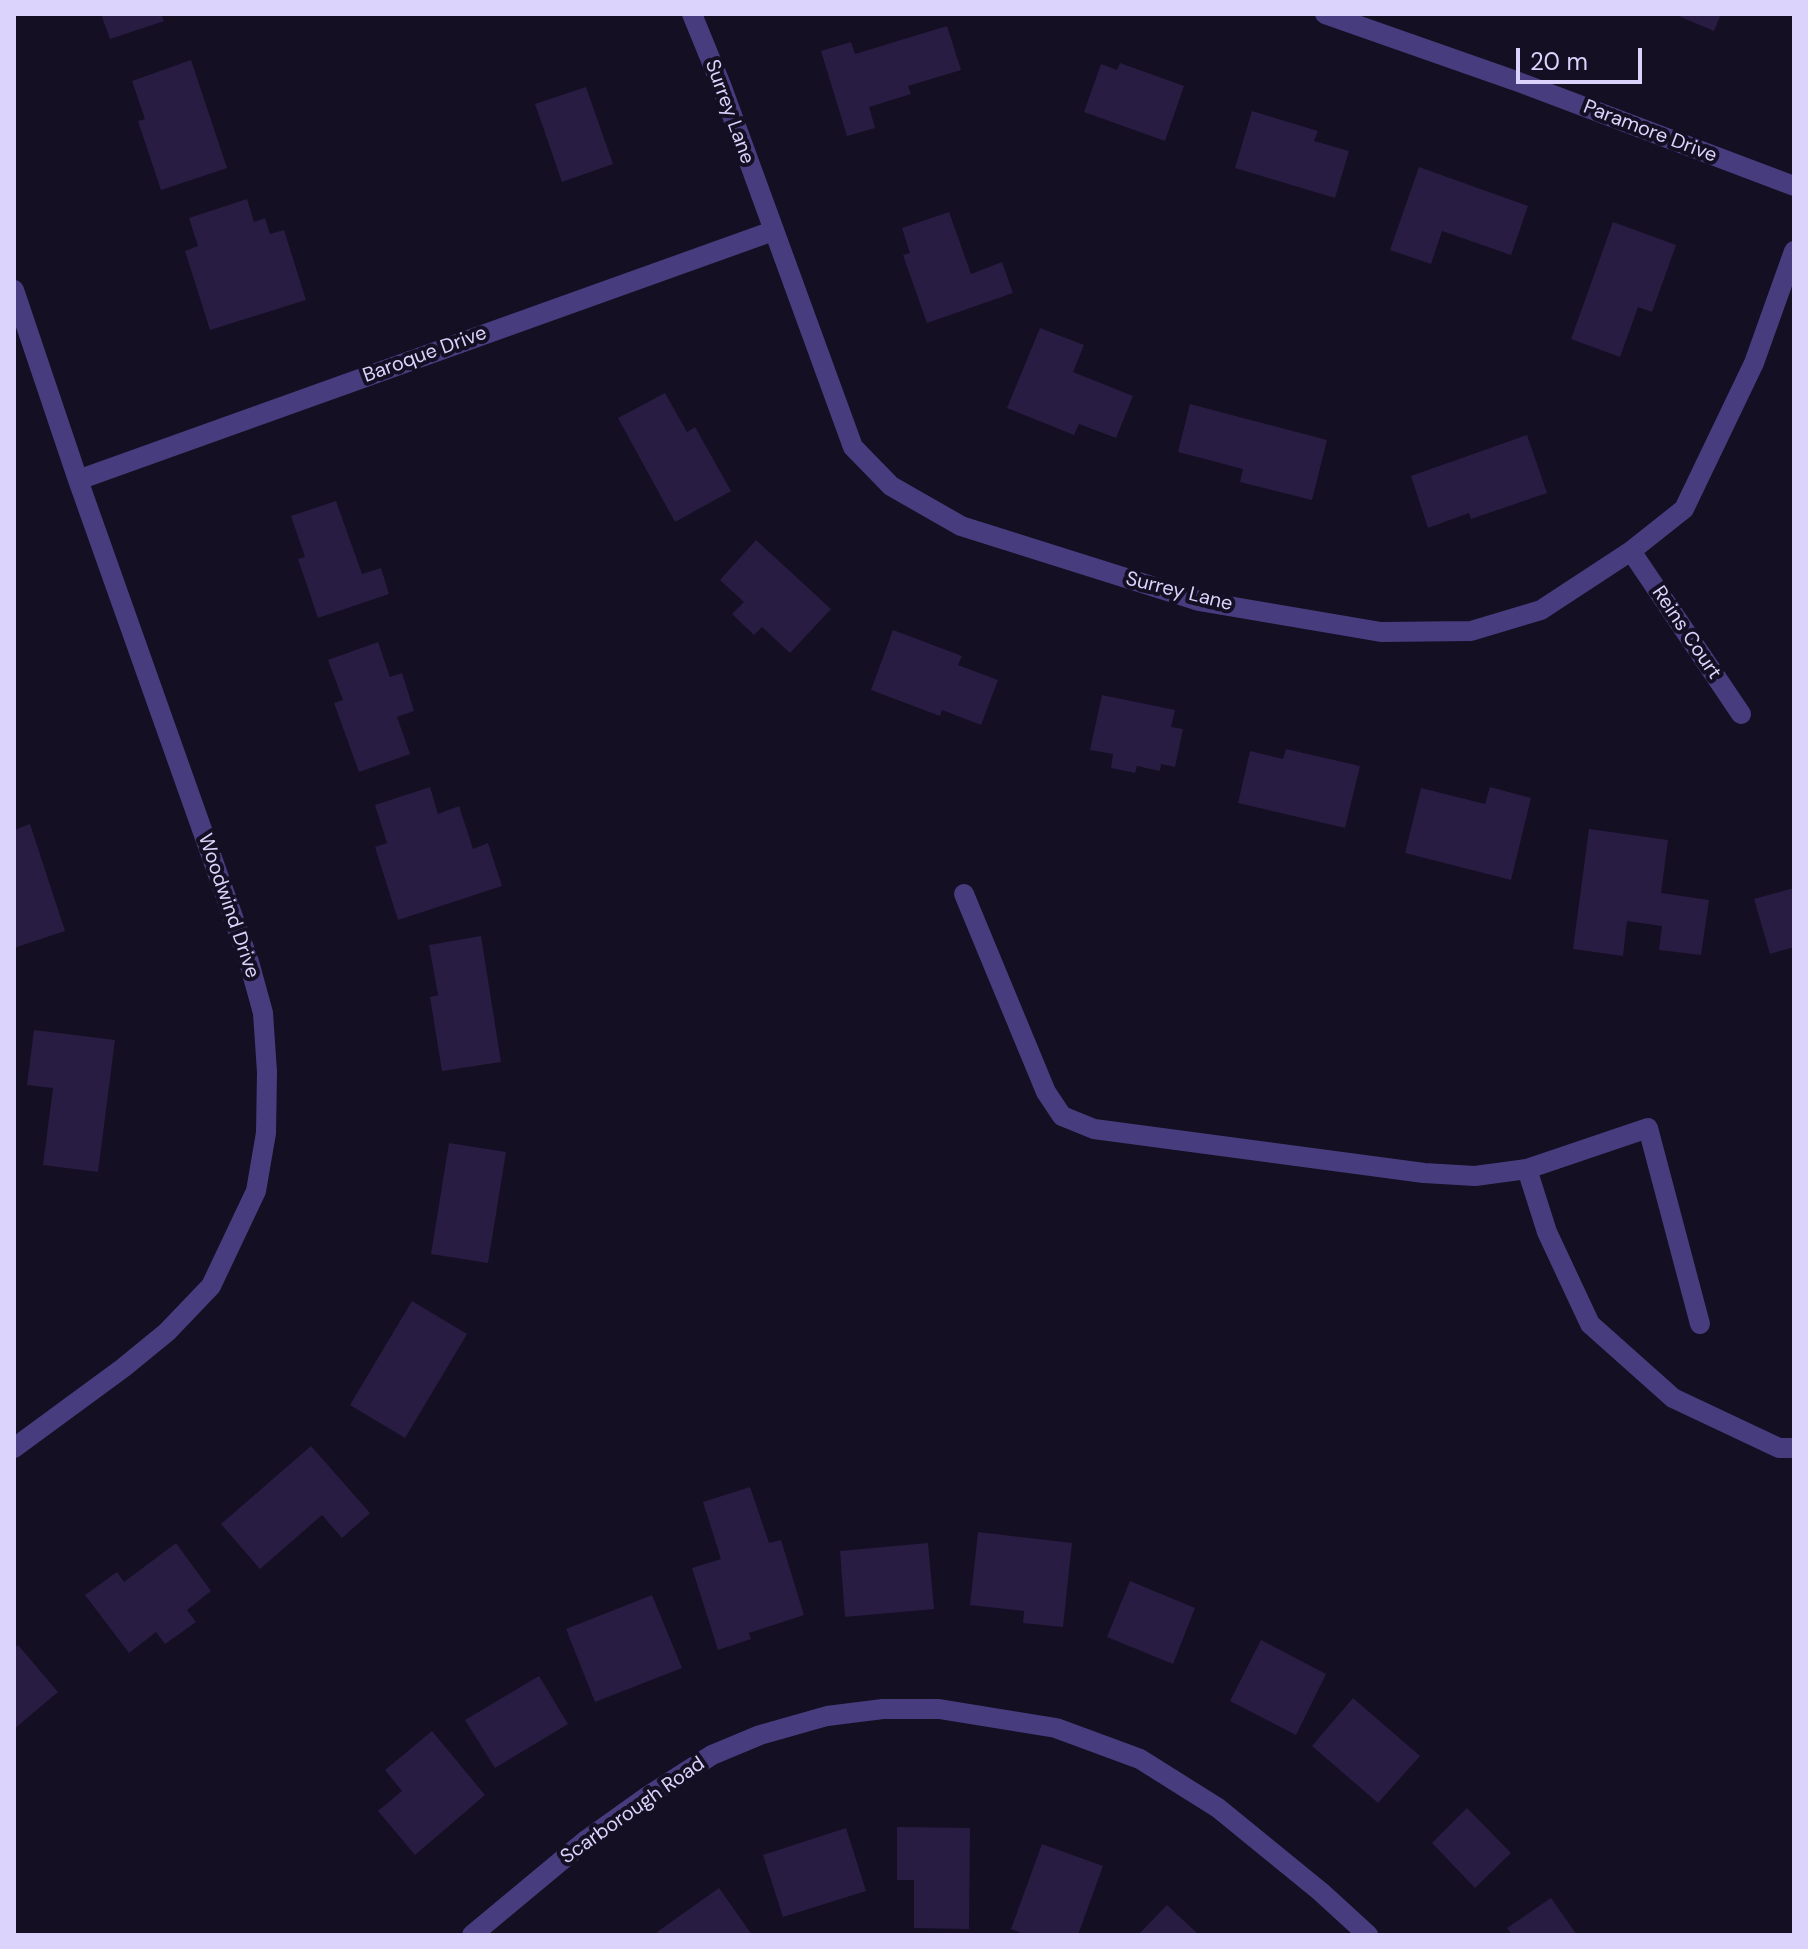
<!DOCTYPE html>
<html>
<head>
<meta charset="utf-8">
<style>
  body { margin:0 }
  #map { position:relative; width:1808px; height:1949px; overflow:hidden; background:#140f22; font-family:"DM Sans",sans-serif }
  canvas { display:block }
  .frame { position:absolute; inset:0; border:16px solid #dcd3fc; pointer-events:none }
  .scale { position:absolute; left:1516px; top:48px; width:126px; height:36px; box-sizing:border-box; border:4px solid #dcd3fc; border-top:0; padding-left:10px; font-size:24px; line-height:28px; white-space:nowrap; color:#dcd3fc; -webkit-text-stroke:6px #140f22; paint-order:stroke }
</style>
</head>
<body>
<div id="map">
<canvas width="1808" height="1949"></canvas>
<div class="frame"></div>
<div class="scale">20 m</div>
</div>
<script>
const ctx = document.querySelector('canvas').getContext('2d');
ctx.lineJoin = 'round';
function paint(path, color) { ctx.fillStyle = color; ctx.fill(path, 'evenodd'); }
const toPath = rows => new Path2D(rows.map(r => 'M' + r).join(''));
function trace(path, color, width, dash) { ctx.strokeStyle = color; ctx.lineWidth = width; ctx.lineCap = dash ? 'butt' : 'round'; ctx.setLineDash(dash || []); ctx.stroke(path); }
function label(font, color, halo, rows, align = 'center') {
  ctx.font = font + ' "DM Sans",sans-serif'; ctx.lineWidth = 8; ctx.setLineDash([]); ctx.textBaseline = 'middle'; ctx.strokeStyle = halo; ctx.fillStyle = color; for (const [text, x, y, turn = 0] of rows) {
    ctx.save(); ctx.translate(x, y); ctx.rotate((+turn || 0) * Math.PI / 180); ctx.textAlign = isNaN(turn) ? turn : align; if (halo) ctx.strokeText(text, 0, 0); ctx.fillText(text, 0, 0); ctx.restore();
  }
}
const building = toPath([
  [101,14,161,14,164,21,110,39],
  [1674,14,1721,14,1714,31],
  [947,26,961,70,908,86,911,94,869,107,875,128,847,136,821,51,851,42,855,54],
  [191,60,227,168,161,190,138,121,145,119,132,81],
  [1120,63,1184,86,1165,141,1084,112,1101,64,1117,70],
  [586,87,613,164,562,182,535,104],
  [1252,111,1318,131,1314,141,1349,151,1335,198,1235,168],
  [1419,167,1528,206,1511,255,1442,231,1431,264,1390,250],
  [247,199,254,222,265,218,270,234,284,230,306,300,210,330,185,251,198,246,189,218],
  [949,212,971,274,1002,262,1013,293,927,323,903,255,910,253,902,228],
  [1613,222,1676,245,1652,312,1638,307,1620,357,1571,339],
  [1040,328,1084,345,1073,372,1133,396,1116,438,1079,424,1074,435,1007,408],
  [665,393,687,432,695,427,731,491,675,522,618,418],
  [1190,404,1327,440,1312,500,1240,482,1243,469,1178,452],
  [1527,435,1547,493,1471,519,1469,513,1428,528,1411,476],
  [336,501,362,574,381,568,389,594,318,618,298,559,305,557,291,516],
  [756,540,831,609,790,653,762,627,754,635,732,614,744,602,720,580],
  [893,630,962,656,958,665,998,680,981,725,942,710,940,716,871,690],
  [378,642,390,677,402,673,414,711,397,717,410,754,359,772,334,703,343,700,328,660],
  [1102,695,1175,710,1171,727,1183,729,1175,767,1161,764,1160,771,1137,766,1135,773,1111,768,1113,754,1090,750],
  [1286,749,1360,766,1345,828,1238,803,1250,751,1283,759],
  [430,787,438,814,459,806,473,849,488,843,502,886,398,920,375,847,387,843,375,805],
  [1490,787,1531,798,1511,880,1405,853,1421,788,1485,804],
  [30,824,65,931,14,948,14,830],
  [1589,829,1668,840,1661,893,1709,900,1701,955,1659,950,1662,926,1627,921,1623,956,1573,949],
  [1794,888,1794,947,1770,954,1754,899],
  [481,936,501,1062,442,1071,430,997,438,995,429,945],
  [34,1030,115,1040,98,1172,43,1165,53,1088,27,1085],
  [449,1143,506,1152,488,1263,431,1254],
  [412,1301,467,1334,405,1438,350,1405],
  [311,1446,370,1513,342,1538,322,1515,260,1569,221,1524],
  [750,1487,769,1543,781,1540,804,1615,749,1633,751,1639,718,1650,692,1568,721,1559,703,1502],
  [978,1532,1072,1543,1063,1627,1023,1623,1024,1611,970,1605],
  [176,1543,211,1591,187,1610,196,1622,165,1644,156,1632,129,1653,85,1595,117,1572,124,1582],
  [928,1543,934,1609,845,1617,840,1551],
  [1130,1581,1195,1608,1173,1664,1107,1637],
  [652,1595,682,1668,595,1702,566,1629],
  [1261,1640,1326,1674,1296,1735,1230,1701],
  [18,1645,58,1692,14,1729,14,1648],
  [539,1676,568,1724,495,1768,465,1720],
  [1353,1698,1420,1756,1378,1803,1312,1746],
  [432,1731,485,1795,415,1855,378,1811,402,1791,385,1770],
  [1467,1808,1511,1853,1475,1888,1432,1843],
  [897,1827,970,1828,969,1929,914,1928,914,1880,897,1880],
  [846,1828,866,1891,783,1917,763,1855],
  [1042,1844,1103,1866,1078,1935,1026,1935,1011,1929],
  [719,1888,752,1935,659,1935,657,1932],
  [1551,1898,1577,1935,1512,1935,1507,1928],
  [1167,1905,1199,1935,1138,1935]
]);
const service = toPath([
  [964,894,1046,1092,1062,1116,1094,1129,1424,1173,1475,1176,1527,1169,1648,1128,1700,1324]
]);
const minor = toPath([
  [692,14,721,85,853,447,891,486,961,526,1199,601,1381,632,1471,631,1541,610,1631,551,1684,509,1754,363,1794,251],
  [1325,14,1516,81,1794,186],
  [14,290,78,480,249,962,263,1013,267,1072,266,1133,256,1191,211,1286,167,1332,123,1368,14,1448],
  [78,480,773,231],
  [1631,551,1741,714],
  [1527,1169,1547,1232,1590,1324,1673,1398,1779,1448,1794,1448],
  [472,1935,585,1841,648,1796,712,1755,760,1735,827,1716,883,1709,939,1709,1056,1728,1140,1759,1218,1808,1321,1892,1368,1935]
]);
const streetNames = [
  ["Surrey Lane",729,112,70],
  ["Paramore Drive",1650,132,21],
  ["Baroque Drive",425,355,-20],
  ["Surrey Lane",1179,592,14],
  ["Reins Court",1686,633,56],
  ["Woodwind Drive",228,906,71],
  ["Scarborough Road",633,1811,-35]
];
paint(building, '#281c42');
trace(service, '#473d7e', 20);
trace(minor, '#473d7e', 20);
label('20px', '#dcd3fc', '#140f22', streetNames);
</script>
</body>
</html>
